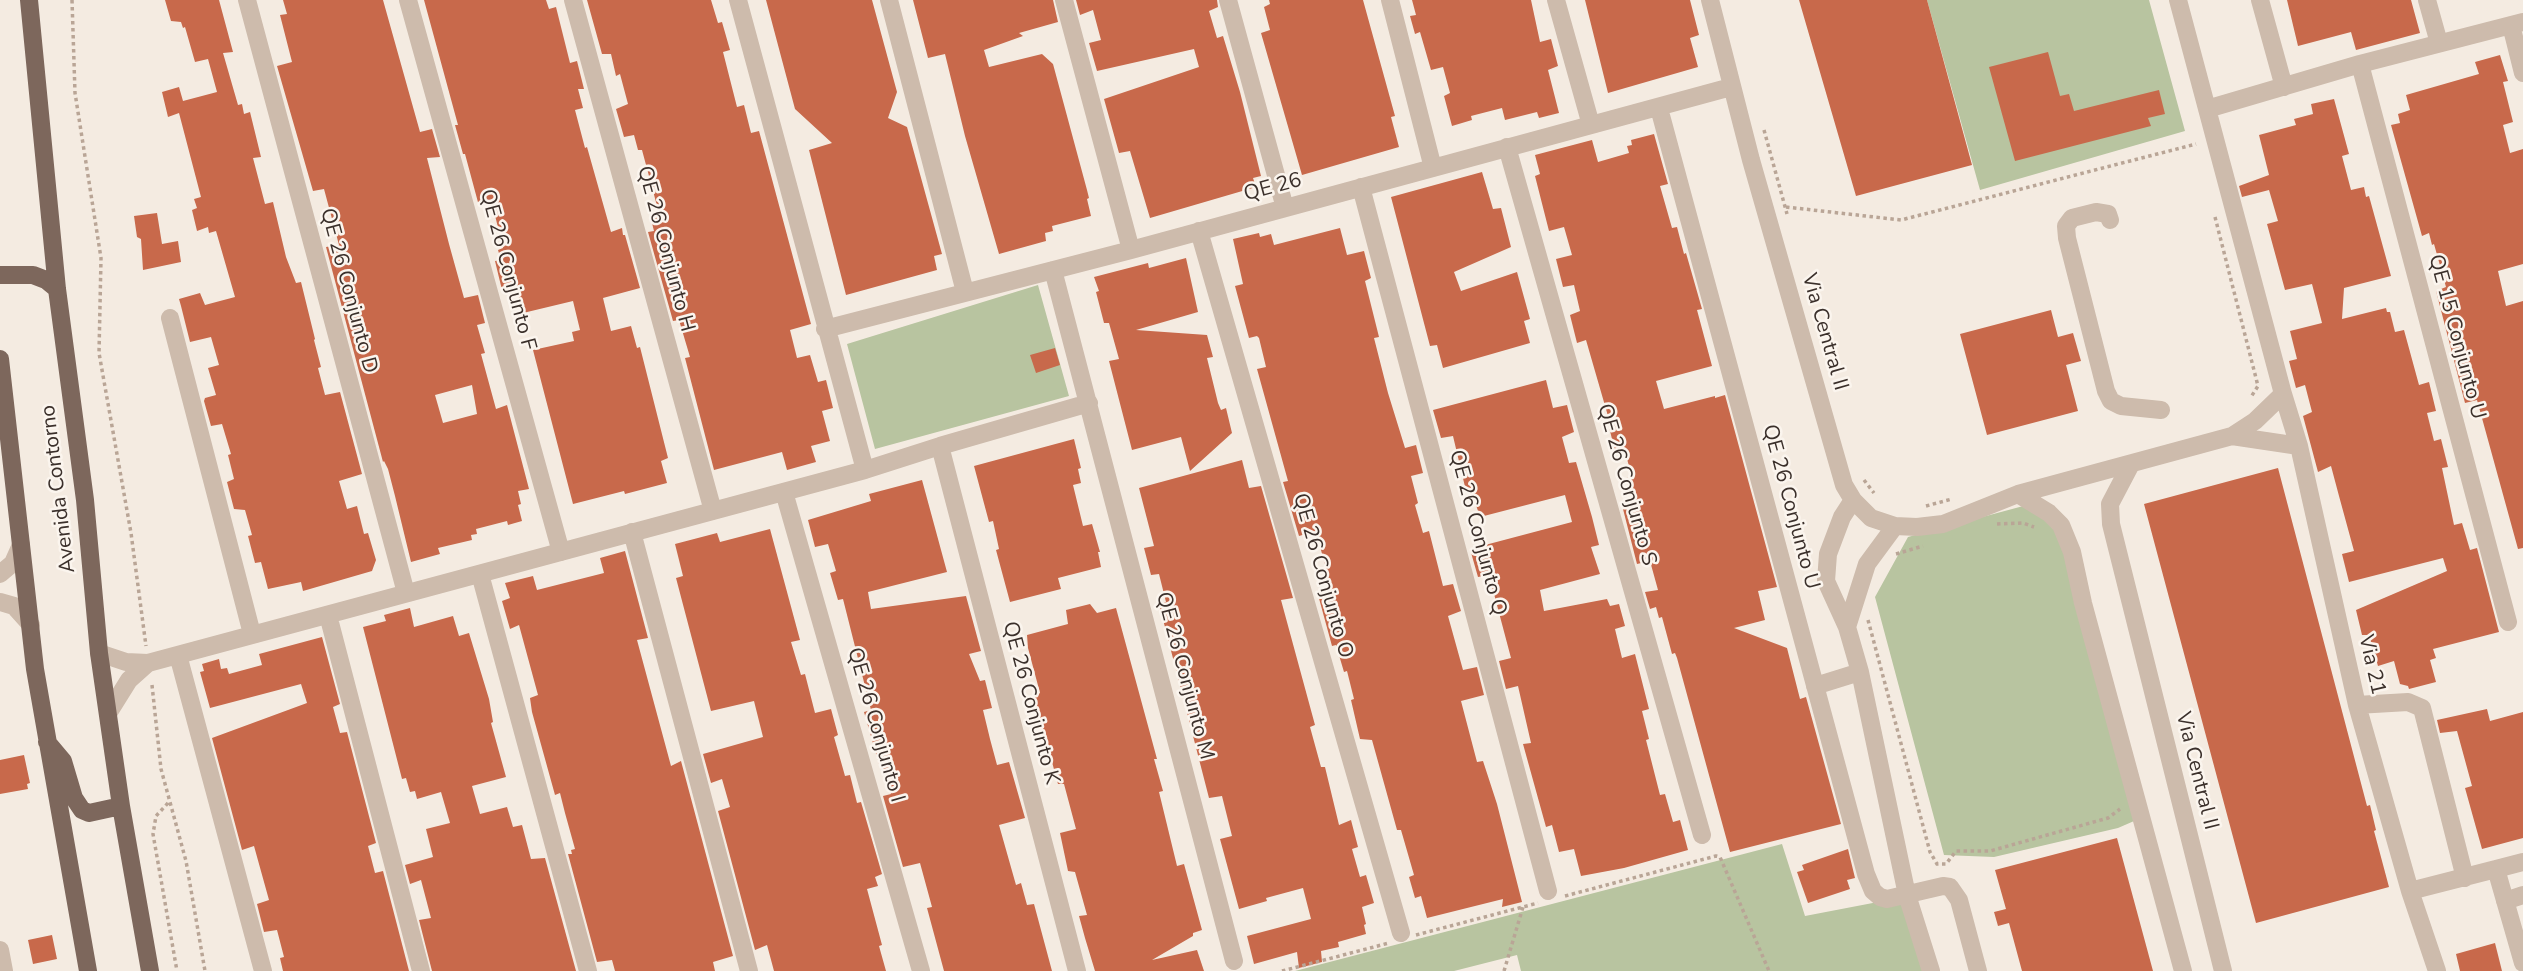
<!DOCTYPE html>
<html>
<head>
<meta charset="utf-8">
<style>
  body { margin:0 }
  canvas { display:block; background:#f4ebe1 }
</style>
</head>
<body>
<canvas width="2523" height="971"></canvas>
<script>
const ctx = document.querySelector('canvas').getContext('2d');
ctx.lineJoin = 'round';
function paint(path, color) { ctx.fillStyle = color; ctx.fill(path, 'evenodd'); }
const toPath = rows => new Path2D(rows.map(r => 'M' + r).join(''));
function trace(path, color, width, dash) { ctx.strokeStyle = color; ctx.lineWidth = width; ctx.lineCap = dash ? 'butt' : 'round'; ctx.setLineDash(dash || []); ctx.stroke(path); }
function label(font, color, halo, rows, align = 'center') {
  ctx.font = font + ' "Nunito Sans",sans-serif'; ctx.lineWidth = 5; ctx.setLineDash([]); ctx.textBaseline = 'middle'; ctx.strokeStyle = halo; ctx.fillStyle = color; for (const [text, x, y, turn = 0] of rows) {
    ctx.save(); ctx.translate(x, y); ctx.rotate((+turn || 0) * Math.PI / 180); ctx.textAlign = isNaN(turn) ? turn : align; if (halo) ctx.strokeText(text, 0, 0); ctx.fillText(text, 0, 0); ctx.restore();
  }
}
const green = toPath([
  [1927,0,2149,0,2185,131,1980,190],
  [1038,285,1069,396,875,449,847,344],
  [2027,505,2067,527,2141,818,2118,828,1994,857,1944,855,1875,597,1908,537],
  [1782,844,1805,916,1904,897,1930,971,1521,971,1517,955,1454,971,1295,971]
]);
const building = toPath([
  [165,0,219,0,233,52,223,53,238,105,242,104,244,114,250,112,261,157,253,158,265,204,273,202,286,257,296,283,301,282,315,339,314,340,321,367,318,368,325,395,340,392,362,474,339,481,347,509,357,506,364,534,368,533,376,560,372,571,303,591,301,582,268,589,261,562,255,563,248,536,252,535,245,510,234,509,227,482,234,479,228,455,231,454,222,424,211,426,204,401,205,398,216,395,208,368,219,365,211,337,190,342,181,306,179,299,200,293,205,305,235,297,216,231,209,233,208,227,197,231,192,210,197,208,194,199,201,197,179,113,168,117,162,92,179,87,183,101,217,92,208,59,195,62,185,27,183,28,181,22,171,21],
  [283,0,383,0,420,132,432,129,440,157,427,158,449,244,464,298,478,295,485,323,477,325,485,353,481,354,496,409,507,405,529,489,518,491,521,504,518,505,522,521,508,525,507,521,476,529,477,534,471,535,472,540,438,548,440,554,411,562,395,496,388,469,384,461,383,462,326,247,339,245,324,189,313,191,277,66,292,62,280,15,287,14],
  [472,385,477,414,443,423,435,395],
  [424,0,546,0,549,9,556,7,570,63,577,61,584,89,578,89,583,108,575,110,585,148,587,147,611,232,622,228,623,235,625,235,640,288,603,298,611,331,631,326,637,348,640,347,668,458,661,461,667,483,625,494,624,491,573,504,533,350,574,341,572,332,580,330,573,301,523,313,516,287,502,290,495,261,501,260,498,250,503,248,492,203,479,206,465,154,463,154,455,125,458,125],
  [587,0,711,0,718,23,722,22,730,50,723,52,737,107,744,105,751,133,759,131,811,324,790,330,797,358,810,355,818,382,826,380,833,408,822,411,830,441,811,446,816,462,787,470,782,452,714,470,685,358,690,357,679,320,673,321,648,232,654,231,651,219,660,217,642,150,638,150,634,135,624,137,616,109,628,104,620,74,616,76,611,54,602,54],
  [766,0,872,0,897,92,888,118,907,127,942,254,934,256,937,270,846,295,809,150,832,143,795,109],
  [913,0,1053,0,1058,22,1019,33,1023,36,984,50,989,67,1042,54,1053,64,1087,190,1089,198,1087,199,1091,216,1052,226,1053,231,1045,233,1046,241,999,254,965,136,945,54,928,58],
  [1076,0,1217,0,1218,7,1209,11,1217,38,1223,36,1240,92,1261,176,1253,178,1256,187,1150,218,1130,151,1119,153,1104,99,1199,67,1194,49,1097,71,1089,43,1101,40,1093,10,1080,15],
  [1269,0,1363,0,1395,116,1391,117,1399,147,1302,175,1261,33,1270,30,1264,7,1270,4],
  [1412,0,1531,0,1540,42,1551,39,1558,66,1548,70,1559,113,1539,118,1537,112,1505,120,1502,108,1471,116,1472,120,1452,126,1444,96,1450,93,1443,67,1431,70,1420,32,1415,34,1410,16,1416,15],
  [1585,0,1690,0,1699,35,1690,38,1698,67,1608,93],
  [1799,0,1927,0,1972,165,1856,196],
  [2287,0,2411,0,2420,33,2356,50,2351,32,2298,46],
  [2048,52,2060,96,2069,94,2074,111,2159,90,2165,114,2148,118,2151,126,2015,161,1989,67],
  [2500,55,2508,81,2503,82,2513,122,2503,125,2510,153,2523,149,2523,264,2498,271,2506,306,2523,301,2523,548,2518,549,2477,400,2465,403,2436,291,2446,287,2434,244,2432,245,2429,233,2422,236,2391,125,2400,123,2398,114,2410,110,2406,95,2479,74,2475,62],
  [2334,99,2349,154,2342,156,2351,190,2364,187,2366,197,2369,196,2391,276,2344,288,2342,319,2386,308,2387,312,2390,312,2395,332,2404,330,2419,385,2429,382,2436,411,2427,413,2434,441,2441,439,2448,467,2442,468,2454,525,2462,523,2470,550,2477,548,2499,632,2433,649,2436,658,2430,660,2436,682,2409,689,2408,686,2400,684,2394,661,2378,666,2369,635,2362,635,2356,610,2447,571,2443,558,2349,582,2342,554,2354,551,2339,496,2331,466,2318,472,2303,416,2312,412,2305,385,2296,388,2289,361,2297,359,2290,331,2322,323,2312,284,2285,290,2267,224,2278,221,2269,190,2242,197,2239,186,2269,175,2259,135,2296,125,2294,119,2313,114,2311,104],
  [1654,134,1668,184,1660,186,1672,228,1677,227,1684,254,1686,253,1702,309,1697,310,1712,366,1656,381,1664,409,1715,396,1715,398,1725,395,1777,587,1758,591,1765,620,1734,628,1787,648,1800,699,1806,697,1841,824,1730,852,1677,658,1675,653,1672,654,1662,617,1659,618,1656,607,1650,609,1645,592,1658,590,1650,561,1637,564,1623,509,1633,504,1626,478,1632,477,1624,448,1615,451,1608,423,1610,423,1586,340,1577,343,1570,315,1580,311,1574,285,1563,287,1556,259,1572,255,1564,227,1549,231,1535,176,1540,174,1535,155,1592,140,1598,162,1629,153,1627,146,1632,145,1631,140],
  [1482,172,1493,209,1501,208,1511,247,1454,272,1461,291,1517,272,1530,319,1524,321,1530,343,1443,368,1437,345,1430,346,1391,197],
  [157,213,162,244,178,241,181,262,143,270,141,239,137,237,134,216],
  [1340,228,1347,255,1364,251,1371,278,1365,281,1379,337,1374,338,1388,393,1405,448,1416,445,1423,473,1411,476,1418,503,1415,505,1423,533,1429,531,1443,586,1453,584,1461,611,1448,616,1463,670,1477,667,1484,695,1461,701,1477,762,1483,761,1497,804,1522,902,1502,907,1503,899,1427,918,1421,896,1415,898,1409,877,1414,875,1401,830,1397,830,1372,740,1360,739,1351,700,1354,699,1347,671,1344,672,1336,645,1332,646,1317,591,1328,588,1324,573,1326,569,1316,531,1299,536,1283,482,1288,481,1257,369,1266,367,1259,338,1257,336,1249,338,1235,286,1243,284,1233,239,1259,233,1260,237,1271,234,1274,245],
  [1186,258,1198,312,1136,330,1207,335,1213,357,1207,358,1218,403,1221,410,1226,408,1232,433,1190,471,1181,437,1132,450,1109,361,1119,359,1109,323,1104,323,1096,292,1099,291,1094,277,1148,263,1149,268],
  [2051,310,2058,337,2073,333,2081,361,2066,365,2078,411,1987,435,1960,334],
  [1055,348,1060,365,1036,373,1030,355],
  [1546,380,1553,408,1567,405,1574,432,1562,437,1569,463,1576,462,1592,517,1599,545,1591,547,1600,574,1540,590,1544,611,1607,599,1610,606,1619,604,1625,626,1615,629,1622,658,1635,654,1649,709,1642,711,1649,739,1646,740,1660,795,1665,794,1673,822,1680,820,1688,850,1624,868,1581,876,1574,849,1559,852,1552,825,1546,827,1523,744,1531,743,1518,686,1506,689,1499,661,1511,658,1489,575,1478,577,1470,549,1572,522,1565,495,1480,517,1471,490,1466,491,1453,436,1441,438,1433,410],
  [1074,439,1081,468,1078,469,1081,483,1073,485,1083,526,1092,524,1100,552,1098,552,1101,567,1058,578,1061,589,1010,602,996,550,999,549,993,521,989,522,974,466],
  [1242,460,1249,488,1261,486,1293,598,1281,600,1315,725,1310,727,1321,767,1325,767,1339,825,1351,820,1358,847,1352,849,1360,877,1366,875,1374,903,1362,907,1366,924,1364,925,1366,934,1338,942,1339,947,1321,951,1322,962,1299,968,1297,952,1254,964,1247,936,1311,919,1303,888,1266,898,1267,901,1239,909,1220,839,1232,836,1222,796,1209,798,1159,604,1166,602,1159,574,1151,575,1144,548,1154,546,1139,488],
  [2278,468,2367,806,2370,805,2376,830,2374,831,2389,887,2256,923,2144,504],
  [922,480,947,572,868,592,871,609,966,596,981,651,969,654,980,681,985,680,992,708,983,710,990,739,997,765,1009,762,1025,818,999,825,1016,885,1021,883,1027,905,1034,904,1052,971,944,971,927,908,932,907,920,863,903,867,883,796,891,794,882,763,879,764,864,712,871,710,843,599,838,600,830,573,836,571,828,544,815,547,808,520,871,501,869,494],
  [770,529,800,640,791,642,801,675,805,674,815,713,831,709,838,735,834,737,845,776,850,775,857,803,861,802,882,874,875,877,878,886,867,889,882,945,879,946,886,971,774,971,767,945,755,950,718,811,730,807,722,779,711,783,703,754,763,737,754,701,711,711,676,578,683,576,675,544,717,533,720,542],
  [625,551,648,638,637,640,671,766,681,761,733,956,713,962,715,971,615,971,612,960,597,962,568,854,572,854,571,850,575,849,565,813,560,793,555,795,532,712,530,698,538,695,519,625,510,629,502,601,510,598,505,583,533,576,537,590,604,573,600,558],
  [1090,604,1097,613,1116,608,1157,759,1154,759,1163,791,1159,792,1177,866,1184,864,1202,930,1193,933,1193,936,1152,960,1197,950,1204,971,1095,971,1085,938,1079,916,1087,915,1075,872,1068,871,1060,833,1076,829,1064,784,1058,784,1034,696,1040,693,1028,648,1027,635,1068,624,1066,610],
  [410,608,414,627,453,616,459,636,469,633,489,699,493,722,491,723,506,777,472,786,480,814,507,807,513,827,522,825,531,859,545,858,576,971,432,971,419,920,431,918,421,880,410,884,405,865,433,857,426,829,450,823,441,792,417,799,415,791,410,792,406,778,402,779,363,627,386,621,384,615],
  [322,637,340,704,333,707,340,733,347,732,376,843,368,846,375,873,383,871,409,971,283,971,280,958,284,957,277,930,264,932,257,904,269,900,254,846,242,850,212,738,307,703,301,684,210,708,200,672,204,671,202,664,219,659,221,669,227,668,229,674,262,665,259,654],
  [2487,709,2490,721,2523,712,2523,838,2482,849,2465,788,2472,786,2457,731,2440,733,2437,720],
  [24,755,30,783,27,784,28,789,0,794,0,760],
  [2117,838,2153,971,2022,971,2009,923,1998,926,1994,912,2006,909,1995,870],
  [1848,849,1855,878,1847,880,1850,889,1808,903,1797,872,1804,870,1802,865],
  [52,935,57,959,33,964,28,940],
  [2495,943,2502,971,2460,971,2456,954]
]);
const path = toPath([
  [72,0,75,93,101,258,99,353,131,533,146,646],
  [1764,130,1787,214],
  [1786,207,1901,220,2196,144],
  [2215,217,2258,386,2251,397],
  [1864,480,1874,493],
  [1926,506,1952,499],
  [1997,524,2023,523,2034,527],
  [1896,554,1923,546],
  [1868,620,1930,852,1937,864,1946,864,1956,851,1990,851,2108,818,2120,809],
  [152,685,161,769,186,861,205,971],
  [168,803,156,816,153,834,177,971],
  [1565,896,1716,856,1720,857,1769,971],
  [1416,935,1538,903],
  [1282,971,1389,943],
  [1504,971,1523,907]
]);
const minor = toPath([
  [247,0,406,593],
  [408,0,561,552],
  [573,0,713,511],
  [738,0,865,470],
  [889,0,965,292],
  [1064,0,1131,250],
  [1228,0,1285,208],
  [1390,0,1433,168],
  [1556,0,1591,125],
  [1710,0,1751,160,1844,485,1853,500,1871,518,1895,526,1917,527,1943,524,2018,494,2232,436,2255,421,2283,394,2178,0],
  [2260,0,2284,87],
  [2427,0,2439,43],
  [2511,25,2523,73],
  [2360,64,2508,622],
  [1659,108,1866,874,1873,891,1880,897,1887,899,1943,886,1950,887,1959,900,1978,971],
  [2207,109,2360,64,2523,22],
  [1507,147,1702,835],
  [1361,187,1548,891],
  [2110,220,2108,214,2096,212,2072,218,2066,226,2067,238,2106,391,2111,401,2121,406,2161,410],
  [1199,231,1401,933],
  [1053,270,1234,961],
  [170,318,252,634],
  [825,329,1131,250,1731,87],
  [2283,394,2299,446,2357,705,2410,891,2437,971],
  [2232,436,2299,446],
  [940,446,1077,971],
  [2131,464,2110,504,2111,524,2223,971],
  [784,492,921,971],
  [2018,494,2049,513,2061,525,2072,552,2083,603,2183,971],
  [1853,500,1842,517,1828,554,1826,581,1847,627,1860,672,1907,895,1931,971],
  [632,532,749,971],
  [0,574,13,563,21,545],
  [480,574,588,971],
  [0,602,14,606,31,625],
  [328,615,421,971],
  [1847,627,1867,564,1895,526],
  [99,653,126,662,148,663,865,470,940,446,1089,403],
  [178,655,263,971],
  [1815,686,1860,672],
  [2357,705,2408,702,2422,708,2465,878],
  [109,712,129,680,148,663],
  [2496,869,2523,862],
  [2410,891,2496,869,2523,963],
  [2505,901,2523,895],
  [0,950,4,971]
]);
const major = toPath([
  [29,0,57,289,85,500,99,653,121,806,150,971],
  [0,275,33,275,46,280,57,289],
  [0,359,35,669,88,971],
  [47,742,63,761,74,798,82,810,89,813,121,806]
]);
const streetNames = [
  ["QE 26",1273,188,-15],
  ["QE 26 Conjunto H",665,249,75],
  ["QE 26 Conjunto F",507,270,75],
  ["QE 26 Conjunto D",348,291,75],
  ["Via Central II",1824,332,74],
  ["QE 15 Conjunto U",2456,337,75],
  ["QE 26 Conjunto S",1626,485,74],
  ["Avenida Contorno",59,489,-97],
  ["QE 26 Conjunto U",1790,507,75],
  ["QE 26 Conjunto Q",1477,533,75],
  ["QE 26 Conjunto O",1322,576,74],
  ["Via 21",2371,665,77],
  ["QE 26 Conjunto M",1184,676,75],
  ["QE 26 Conjunto K",1030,703,75],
  ["QE 26 Conjunto I",875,725,74],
  ["Via Central II",2196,771,76]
];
paint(green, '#b8c4a0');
paint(building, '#c8694b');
trace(path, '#b9a596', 3.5, [3.5, 3.5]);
trace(minor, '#cdbbac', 18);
trace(major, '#7d675c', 18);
label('21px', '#3b302b', '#fbf5ee', streetNames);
</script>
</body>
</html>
